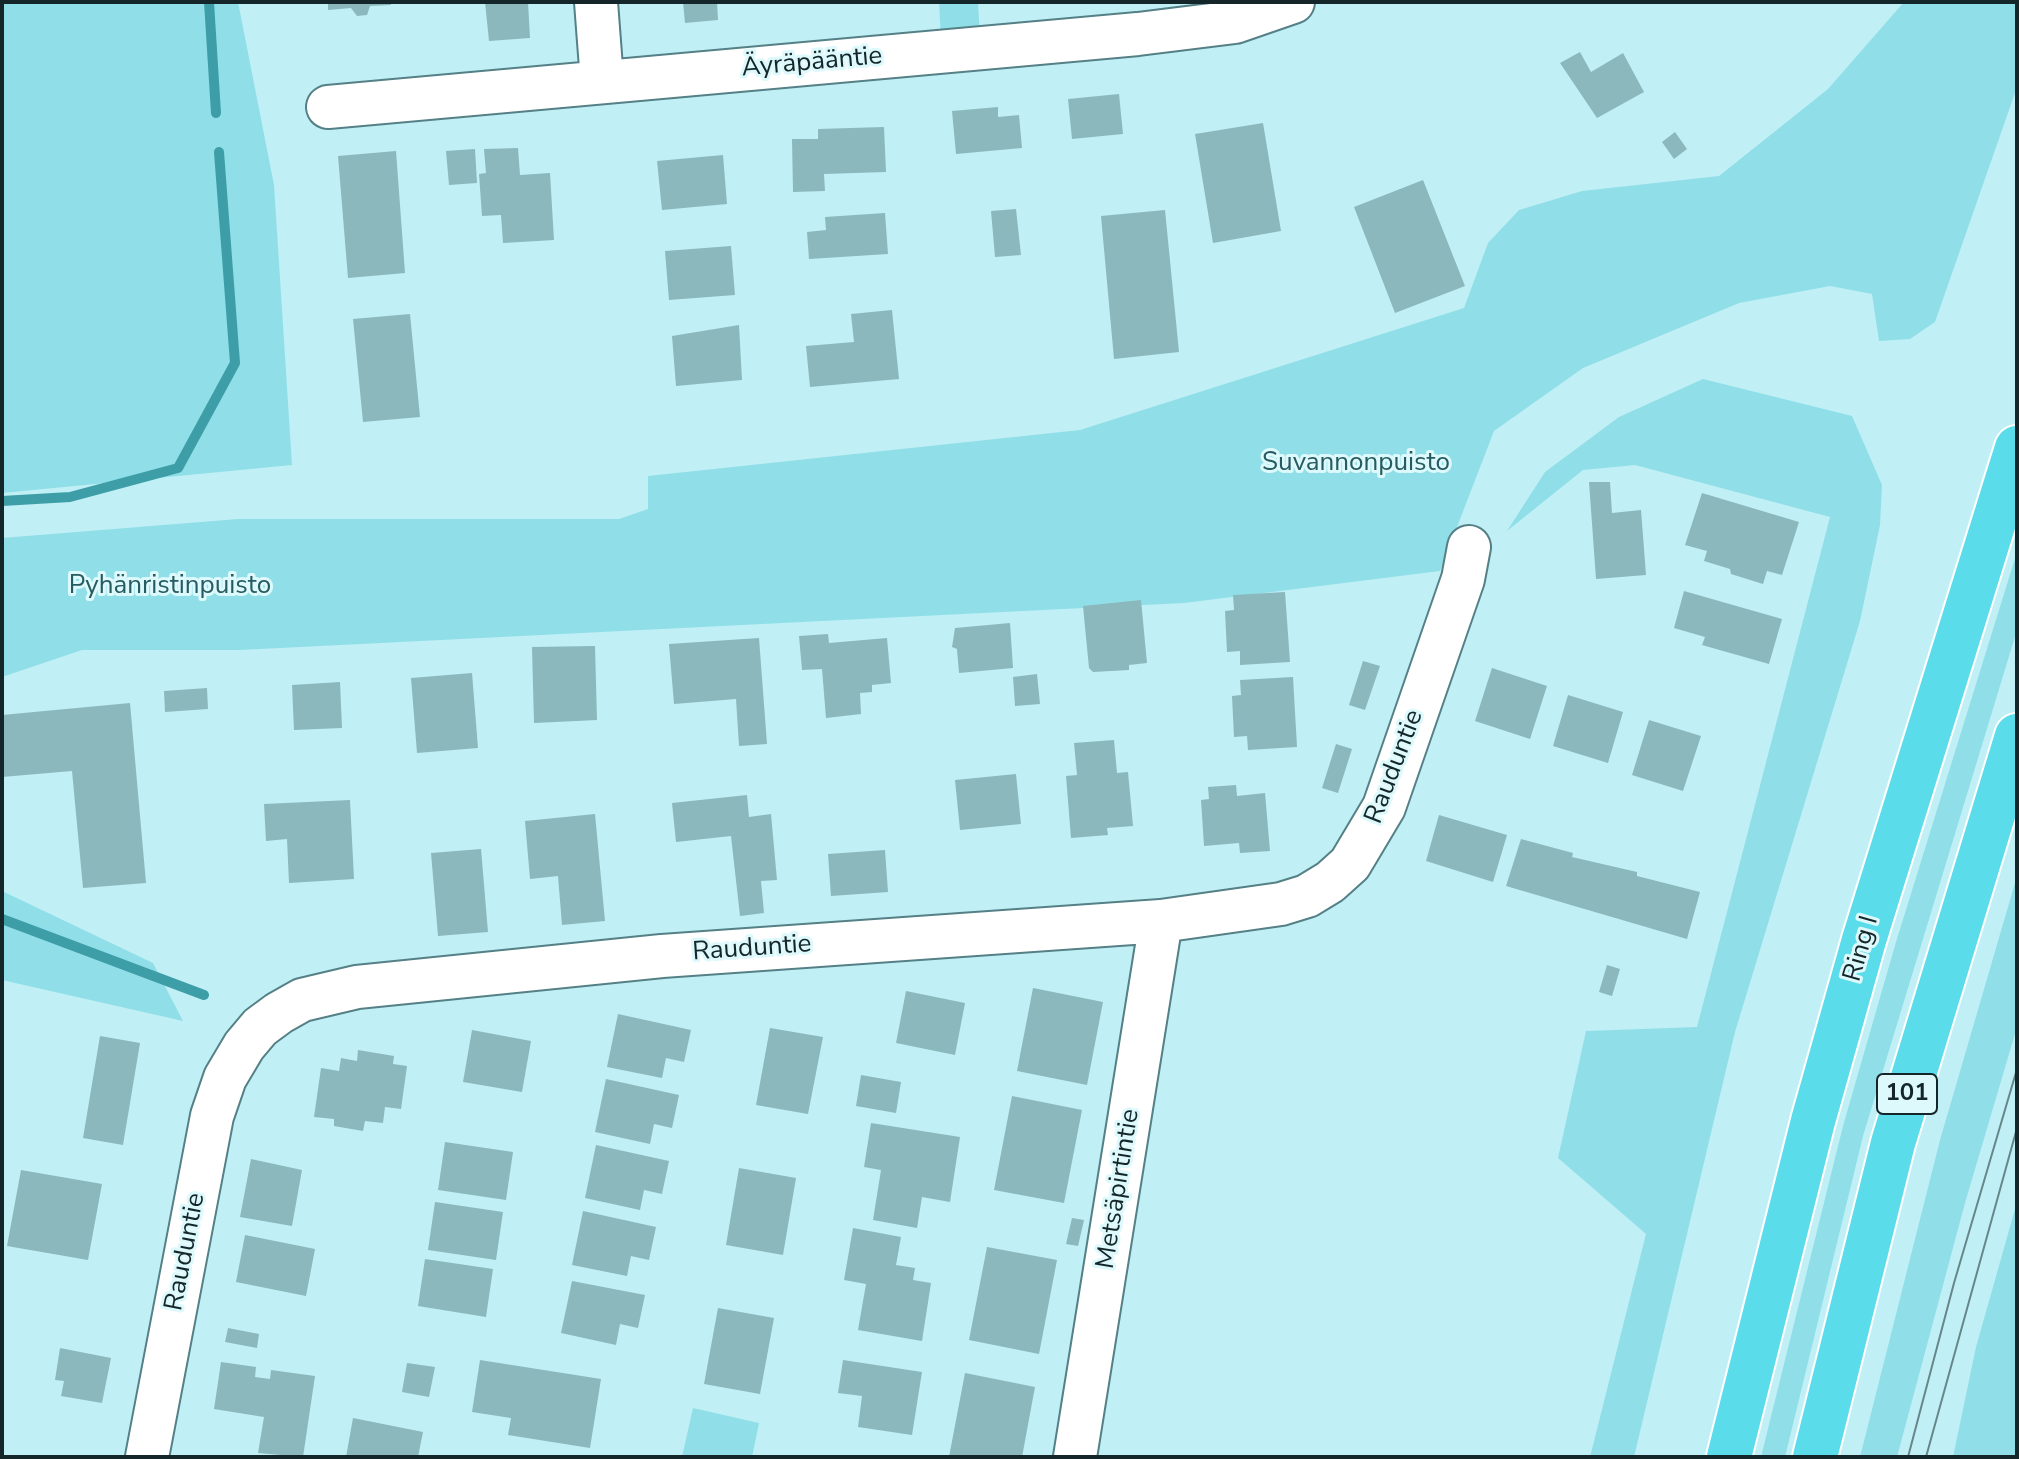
<!DOCTYPE html>
<html>
<head>
<meta charset="utf-8">
<style>
  body { margin:0 }
  #map { position:relative; width:2019px; height:1459px; overflow:hidden; background:#c0eff5; font-family:"Nunito Sans",sans-serif }
  canvas { display:block }
  .frame { position:absolute; inset:0; border:4px solid #142629; pointer-events:none }
</style>
</head>
<body>
<div id="map">
<canvas width="2019" height="1459"></canvas>
<div class="frame"></div>
</div>
<script>
const ctx = document.querySelector('canvas').getContext('2d');
ctx.lineJoin = 'round';
function paint(path, color) { ctx.fillStyle = color; ctx.fill(path, 'evenodd'); }
const toPath = rows => new Path2D(rows.map(r => 'M' + r).join(''));
function trace(path, color, width, dash) { ctx.strokeStyle = color; ctx.lineWidth = width; ctx.lineCap = dash ? 'butt' : 'round'; ctx.setLineDash(dash || []); ctx.stroke(path); }
function label(font, color, halo, rows, align = 'center') {
  ctx.font = font + ' "Nunito Sans",sans-serif'; ctx.lineWidth = 6; ctx.setLineDash([]); ctx.textBaseline = 'middle'; ctx.strokeStyle = halo; ctx.fillStyle = color; for (const [text, x, y, turn = 0] of rows) {
    ctx.save(); ctx.translate(x, y); ctx.rotate((+turn || 0) * Math.PI / 180); ctx.textAlign = isNaN(turn) ? turn : align; if (halo) ctx.strokeText(text, 0, 0); ctx.fillText(text, 0, 0); ctx.restore();
  }
}
const green = toPath([
  [2,2,238,2,274,185,292,465,2,493],
  [939,2,978,2,980,38,941,40],
  [1904,2,2017,2,2017,87,1935,322,1910,339,1879,341,1872,294,1830,286,1739,303,1583,368,1494,431,1440,571,1184,603,240,650,82,650,2,677,2,538,238,519,619,519,648,509,648,476,1080,430,1464,308,1488,243,1519,210,1582,191,1719,176,1828,89],
  [1703,379,1852,416,1882,485,1880,525,1860,621,1735,1032,1634,1457,1590,1457,1646,1234,1558,1158,1586,1031,1697,1027,1830,517,1635,465,1583,470,1507,531,1545,472,1619,417],
  [2017,552,2017,630,1863,1136,1785,1457,1761,1457,1843,1126,1896,942],
  [2017,876,2017,1027,1965,1203,1897,1457,1860,1457,1940,1140],
  [2,891,153,963,183,1021,2,980],
  [2017,1202,2017,1457,1953,1457,1976,1347],
  [693,1408,759,1423,752,1457,682,1457]
]);
const stream = toPath([
  [209,2,216,113],
  [2,501,70,497,178,468,235,363,219,152],
  [2,919,204,995]
]);
const building = toPath([
  [328,2,391,2,391,5,370,6,367,15,357,16,351,8,328,10],
  [485,2,528,2,530,38,489,41],
  [683,2,717,2,718,20,685,23],
  [1580,52,1591,72,1623,53,1644,92,1597,118,1560,63],
  [1119,94,1123,134,1072,139,1068,99],
  [998,107,998,117,1019,115,1022,148,956,154,952,111],
  [1263,123,1281,231,1213,243,1195,134],
  [884,127,886,172,824,174,825,191,793,192,792,139,818,139,818,129],
  [1675,132,1687,149,1674,159,1662,142],
  [518,148,520,175,550,173,554,240,503,243,501,215,482,216,479,174,486,173,484,149],
  [475,149,477,183,449,185,446,151],
  [396,151,405,273,348,278,338,156],
  [723,155,727,204,662,210,657,161],
  [1423,180,1465,286,1395,313,1354,207],
  [1016,209,1021,255,995,257,991,211],
  [1165,210,1179,352,1114,359,1101,216],
  [885,213,888,254,809,259,807,232,826,230,825,217],
  [731,246,735,295,669,300,665,251],
  [892,310,899,379,810,387,806,346,854,342,851,314],
  [410,314,420,417,363,422,353,319],
  [739,325,742,380,676,386,672,336],
  [1589,482,1610,482,1612,513,1641,510,1646,575,1596,579],
  [1702,493,1799,522,1782,575,1767,571,1763,584,1731,574,1730,569,1704,561,1707,551,1685,545],
  [1684,591,1782,619,1769,664,1702,645,1705,637,1674,628],
  [1285,592,1290,662,1240,665,1240,651,1227,652,1225,611,1234,610,1233,595],
  [1141,600,1147,663,1129,665,1129,670,1093,672,1089,668,1083,606],
  [1010,623,1013,668,959,673,957,649,952,647,955,628],
  [828,634,829,643,887,638,891,683,872,685,872,692,860,693,861,714,826,718,822,669,802,670,799,636],
  [759,638,767,744,739,746,736,699,674,704,669,644],
  [595,646,597,720,534,723,532,647],
  [1363,661,1380,666,1365,710,1349,705],
  [1492,668,1547,686,1530,739,1475,721],
  [472,673,478,748,417,753,411,678],
  [1037,674,1040,704,1015,706,1013,677],
  [1293,677,1297,747,1248,750,1247,736,1234,737,1232,696,1241,695,1240,680],
  [340,682,342,728,294,730,292,685],
  [207,688,208,709,165,712,164,691],
  [1568,695,1623,712,1608,763,1553,746],
  [130,703,146,883,83,888,72,771,2,777,2,715],
  [1649,720,1701,736,1683,791,1632,775],
  [1114,740,1117,773,1128,772,1133,826,1107,828,1108,835,1071,838,1066,776,1077,775,1074,743],
  [1336,744,1352,749,1338,793,1322,788],
  [1016,774,1021,824,960,830,955,780],
  [1236,785,1237,796,1265,793,1270,851,1240,853,1239,843,1204,846,1201,800,1209,799,1208,787],
  [747,795,749,817,771,814,777,880,761,881,764,913,740,916,731,836,676,842,672,803],
  [350,800,354,879,289,883,287,839,266,841,264,804],
  [595,814,605,921,562,925,558,876,530,879,525,821],
  [1439,815,1507,835,1493,882,1426,861],
  [1521,839,1573,853,1572,857,1637,872,1637,876,1700,892,1687,939,1506,886],
  [481,849,488,932,438,936,431,853],
  [885,850,888,892,831,896,828,854],
  [1607,965,1620,969,1612,996,1599,992],
  [1033,988,1103,1002,1087,1085,1017,1071],
  [906,991,965,1003,955,1055,896,1043],
  [618,1014,691,1030,684,1062,666,1058,662,1078,607,1067],
  [770,1028,823,1037,808,1114,756,1105],
  [472,1030,531,1041,522,1092,463,1082],
  [100,1036,140,1043,123,1145,83,1138],
  [358,1050,394,1056,393,1064,407,1066,401,1109,385,1107,383,1123,365,1121,363,1131,334,1126,334,1119,314,1117,321,1068,339,1071,341,1058,357,1061],
  [861,1075,901,1082,896,1113,856,1106],
  [606,1079,679,1095,672,1128,654,1124,650,1144,595,1132],
  [1012,1096,1082,1110,1064,1203,994,1190],
  [871,1123,960,1137,950,1202,922,1197,917,1228,873,1220,881,1170,864,1167],
  [445,1142,513,1152,506,1200,438,1190],
  [596,1145,669,1161,662,1194,644,1190,640,1210,585,1198],
  [251,1159,302,1170,292,1226,240,1217],
  [739,1168,796,1178,783,1255,726,1245],
  [21,1170,102,1184,88,1260,7,1246],
  [435,1202,503,1212,496,1260,428,1250],
  [583,1211,656,1227,649,1260,631,1256,627,1276,572,1265],
  [1072,1218,1084,1220,1078,1246,1066,1244],
  [853,1228,901,1237,896,1265,915,1268,913,1280,931,1283,922,1341,858,1330,866,1284,844,1280],
  [245,1235,315,1249,306,1296,236,1282],
  [987,1247,1057,1260,1039,1354,969,1340],
  [425,1259,493,1269,486,1317,418,1306],
  [572,1281,645,1295,638,1328,620,1324,616,1345,561,1333],
  [718,1308,774,1318,760,1394,704,1384],
  [228,1328,259,1334,257,1348,225,1342],
  [60,1348,111,1358,102,1403,61,1396,64,1381,55,1380],
  [480,1360,601,1379,590,1448,508,1435,511,1418,472,1412],
  [843,1360,922,1372,912,1435,858,1427,862,1396,838,1393],
  [221,1362,256,1367,255,1377,270,1379,271,1370,315,1376,303,1457,258,1453,264,1417,214,1409],
  [407,1363,435,1367,429,1397,402,1392],
  [965,1373,1035,1387,1022,1457,949,1457],
  [353,1418,423,1432,418,1457,346,1457]
]);
const street = toPath([
  [596,2,602,81],
  [328,107,1138,34,1235,22,1293,2],
  [147,1457,212,1116,225,1078,244,1046,260,1027,279,1013,302,1000,357,987,662,956,1161,921,1281,904,1307,896,1330,882,1350,864,1384,807,1463,579,1469,547],
  [1075,1457,1161,921]
]);
const highway = toPath([
  [1729,1457,1813,1121,1864,940,2017,448],
  [1815,1457,1893,1143,2017,736]
]);
const tram = toPath([
  [1908,1457,1954,1283,2017,1069],
  [1926,1457,2017,1128]
]);
const shields = [
  [1907,1094,60]
];
const shieldNames = [
  ["101",1907,1094]
];
const streetNames = [
  ["Äyräpääntie",812,63,-5],
  ["Rauduntie",1395,767,-69],
  ["Rauduntie",752,949,-4],
  ["Ring I",1862,949,-74],
  ["Metsäpirtintie",1119,1189,-81],
  ["Rauduntie",186,1252,-79]
];
const parkNames = [
  ["Suvannonpuisto",1356,464],
  ["Pyhänristinpuisto",170,587]
];
paint(green, '#90dfe8');
trace(stream, '#3e9ea8', 10);
paint(building, '#8ab8bd');
trace(street, '#548086', 46);
trace(highway, '#fff', 48);
trace(street, '#fff', 42);
trace(highway, '#5adceb', 44);
trace(tram, '#66868a', 2);
for (const [x, y, w] of shields) { const box = new Path2D(); box.roundRect(x - w / 2, y - 20, w, 40, 6); ctx.fillStyle = '#ddf9fc'; ctx.fill(box); trace(box, '#142629', 2); }
label('bold 24px', '#142629', null, shieldNames);
label('26px', '#142629', '#ddf9fc', streetNames);
label('26px', '#265b61', '#ddf9fc', parkNames);
</script>
</body>
</html>
